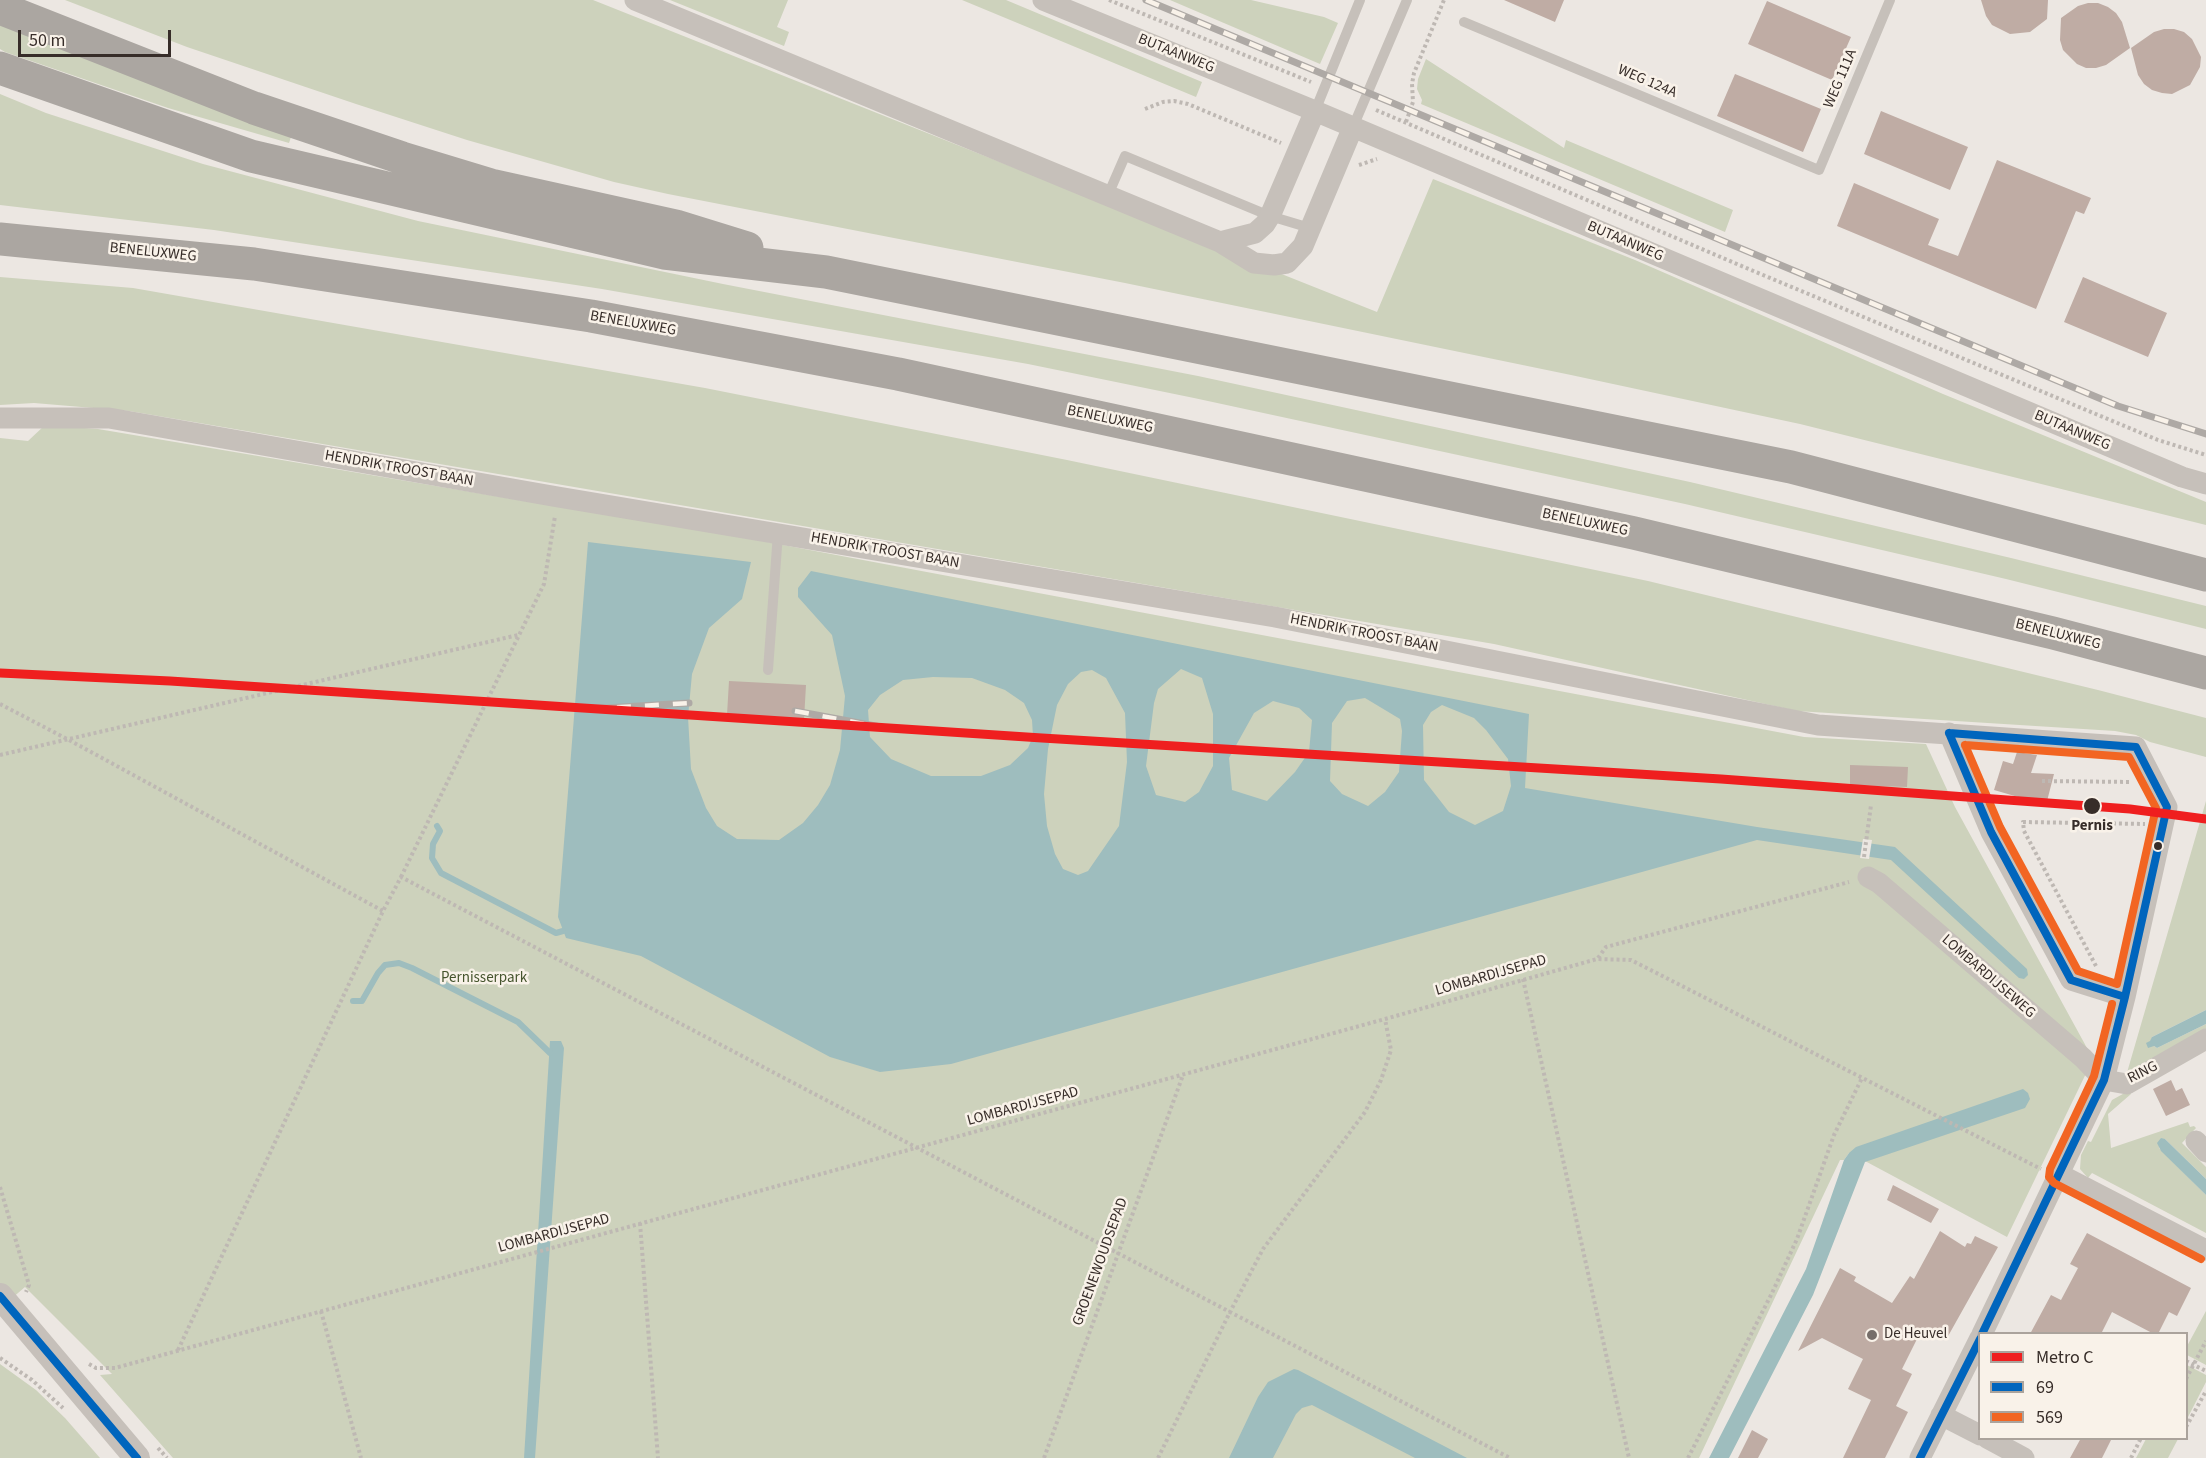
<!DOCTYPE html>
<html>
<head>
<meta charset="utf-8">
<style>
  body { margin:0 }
  #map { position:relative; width:2206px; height:1458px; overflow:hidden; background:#ece7e2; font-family:"Source Sans 3",sans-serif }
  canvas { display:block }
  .legend { position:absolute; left:1978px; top:1332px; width:210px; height:108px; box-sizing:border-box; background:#f9f2e9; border:2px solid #aba39c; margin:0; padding:8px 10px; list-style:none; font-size:18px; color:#372d29 }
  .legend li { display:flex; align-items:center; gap:12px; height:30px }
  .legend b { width:30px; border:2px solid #aba39c }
  .scale { position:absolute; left:18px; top:30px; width:153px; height:27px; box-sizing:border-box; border:3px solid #372d29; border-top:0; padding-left:8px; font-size:18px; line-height:21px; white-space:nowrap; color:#372d29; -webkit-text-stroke:4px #f9f2e9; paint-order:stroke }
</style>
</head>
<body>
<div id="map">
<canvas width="2206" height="1458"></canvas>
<ul class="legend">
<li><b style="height:8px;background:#ef1f1f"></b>Metro C</li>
<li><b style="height:8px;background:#0065bd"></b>69</li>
<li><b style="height:8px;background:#f26522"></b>569</li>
</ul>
<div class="scale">50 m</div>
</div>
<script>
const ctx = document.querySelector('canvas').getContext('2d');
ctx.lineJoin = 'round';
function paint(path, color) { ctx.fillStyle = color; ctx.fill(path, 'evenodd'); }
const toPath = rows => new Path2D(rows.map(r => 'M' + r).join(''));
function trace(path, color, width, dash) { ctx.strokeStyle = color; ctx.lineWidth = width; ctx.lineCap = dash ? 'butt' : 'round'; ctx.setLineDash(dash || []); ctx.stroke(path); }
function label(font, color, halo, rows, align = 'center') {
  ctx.font = font + ' "Source Sans 3",sans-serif'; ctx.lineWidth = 5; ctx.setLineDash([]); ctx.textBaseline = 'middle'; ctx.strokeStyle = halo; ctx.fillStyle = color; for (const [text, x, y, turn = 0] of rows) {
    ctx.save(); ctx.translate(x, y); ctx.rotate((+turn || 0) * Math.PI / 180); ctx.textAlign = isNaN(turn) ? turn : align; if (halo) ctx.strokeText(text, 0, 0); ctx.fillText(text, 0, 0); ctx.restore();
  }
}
const green = toPath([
  [65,0,593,0,1377,312,1433,179,1635,260,1943,394,2206,502,2206,525,1800,424,1571,375,1125,283,668,194,614,182,467,140,356,104,187,47],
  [670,0,788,0,777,27,789,32,784,46],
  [962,0,1006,0,1202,82,1196,97],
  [1170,0,1251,0,1324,17,1338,23,1320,64],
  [0,24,291,137,289,143,168,108,5,52,0,49],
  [1426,59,1564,148,1566,140,1733,210,1725,232,1421,104,1422,100,1417,89,1418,79],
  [0,94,46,113,203,164,418,221,723,284,1198,376,1690,482,2011,558,2206,606,2206,629,2006,579,1685,504,1194,398,1028,364,602,289,214,230,0,205],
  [0,277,133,288,705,388,1067,460,1648,581,2098,690,2206,718,2206,757,2150,742,2136,735,2115,731,1797,711,1494,644,129,411,34,403,0,405],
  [45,425,98,429,762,541,1804,737,1926,744,1955,807,2093,1059,2007,1237,1865,1161,1869,1160,1849,1153,1844,1160,1840,1160,1699,1458,173,1458,100,1375,112,1374,25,1287,11,1299,0,1287,0,438,28,441],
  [2206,801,2206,1010,2152,1037,2154,1046,2157,1048,2206,1024,2206,1036,2126,1076],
  [2130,1090,2131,1094,2108,1114,2111,1148,2188,1122,2190,1127,2194,1126,2196,1128,2182,1143,2206,1167,2206,1179,2165,1139,2159,1148,2206,1195,2206,1233,2092,1173,2088,1178,2080,1169,2081,1155,2088,1141,2091,1142,2112,1100],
  [2206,1311,2206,1365,2187,1355,2186,1348],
  [0,1364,36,1390,65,1418,100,1458,0,1458],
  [2187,1365,2206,1375,2206,1382,2187,1419],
  [2146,1439,2146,1438,2178,1439,2168,1458,2136,1458]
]);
const water = toPath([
  [588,542,751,562,742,599,709,628,692,674,688,717,691,769,706,808,717,826,737,839,779,840,803,823,818,805,830,785,840,750,845,696,832,635,798,597,798,588,811,571,1529,714,1525,788,1757,827,1895,847,2027,969,2028,975,2024,979,2019,978,1891,860,1757,840,951,1064,880,1072,830,1057,641,956,566,938,558,917],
  [1181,669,1202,678,1213,714,1213,766,1199,792,1185,802,1156,795,1146,766,1154,703,1158,689],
  [1092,670,1106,678,1125,713,1127,762,1119,826,1088,871,1078,875,1063,869,1055,854,1047,826,1044,794,1048,749,1057,705,1068,684,1081,672],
  [933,677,972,678,1005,690,1024,703,1032,720,1033,736,1028,748,1010,765,981,776,931,776,891,759,870,737,868,710,880,695,903,680],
  [1365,698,1400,719,1402,731,1399,772,1385,792,1368,806,1342,794,1330,781,1332,723,1347,701],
  [1273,701,1299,708,1312,720,1309,752,1295,772,1267,801,1232,790,1229,758,1254,713],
  [1442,705,1474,718,1486,730,1508,759,1511,786,1503,811,1475,825,1449,812,1424,780,1423,725,1431,712],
  [2206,1010,2206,1024,2157,1048,2154,1046,2148,1048,2146,1043,2150,1041,2152,1037],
  [550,1041,561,1041,564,1048,535,1458,524,1458],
  [2023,1089,2028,1093,2030,1099,2025,1108,1865,1162,1813,1295,1729,1458,1709,1458,1806,1269,1844,1160,1849,1153,1856,1147],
  [2161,1138,2165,1139,2206,1179,2206,1195,2161,1151,2157,1143],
  [1294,1369,1298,1370,1467,1458,1415,1458,1312,1405,1302,1408,1296,1414,1273,1458,1229,1458,1258,1397,1268,1382]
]);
const pier = toPath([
  [1863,839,1872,840,1869,859,1860,858]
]);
const stream = toPath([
  [437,826,440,831,433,844,432,858,441,873,556,933,563,931],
  [353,1001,362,1001,378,973,385,965,399,963,412,968,518,1022,550,1053]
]);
const building = toPath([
  [1504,0,1564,0,1555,22],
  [1981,0,2048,0,2047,19,2030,32,2010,34,1992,25,1986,16],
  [1767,1,1851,37,1832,80,1748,44],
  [2088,3,2098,3,2108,7,2116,13,2122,22,2130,48,2106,65,2096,68,2086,68,2077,64,2063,50,2060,40,2061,18,2078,6],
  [2164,29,2174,29,2184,32,2192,39,2201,57,2200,67,2190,85,2172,94,2162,93,2152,90,2144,84,2138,75,2131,48,2154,32],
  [1735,74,1821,109,1803,152,1717,116],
  [1881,111,1968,147,1950,190,1864,154],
  [1997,160,2091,198,2084,214,2076,211,2036,309,1837,226,1854,183,1939,219,1928,245,1958,256],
  [2083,277,2167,313,2148,357,2064,322],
  [729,681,806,685,804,720,727,715],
  [2017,752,2037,755,2031,773,2054,774,2046,805,1994,790,2003,761,2013,764],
  [1850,765,1908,767,1907,787,1850,785],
  [2171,1080,2176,1091,2182,1088,2190,1105,2166,1116,2153,1089],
  [1893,1185,1939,1209,1931,1223,1887,1200],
  [1940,1231,1965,1247,1967,1243,1971,1244,1975,1236,1998,1247,1947,1338,1930,1329,1929,1332,1922,1329,1902,1369,1912,1374,1896,1406,1908,1412,1885,1458,1843,1458,1871,1400,1848,1389,1863,1359,1822,1338,1798,1351,1840,1268,1856,1277,1854,1281,1892,1303,1910,1276,1914,1279],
  [2087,1233,2191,1288,2177,1316,2169,1312,2158,1334,2154,1334,2112,1312,2101,1334,2030,1334,2051,1295,2061,1300,2078,1268,2070,1264],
  [1752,1430,1768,1439,1758,1458,1738,1458],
  [2081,1438,2112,1438,2102,1458,2070,1458]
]);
const path = toPath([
  [1109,0,1311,82],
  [1145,109,1163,102,1174,101,1188,104,1281,143],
  [1376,110,1751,270,2158,440,2206,455],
  [1406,122,1413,102,1412,84,1414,73,1444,0],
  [1359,165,1377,159],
  [0,704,69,740,383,911],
  [0,755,518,635],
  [2042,781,2132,782],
  [1864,857,1871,805],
  [401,877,544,584,555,516],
  [1598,958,1606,947,1849,882],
  [2096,966,2024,831,2023,822,2145,824],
  [1523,979,1629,1458],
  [0,1187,29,1285,26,1292],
  [640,1223,658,1458],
  [321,1311,361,1458],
  [178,1350,383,911,401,877,1230,1312,1263,1249,1365,1112,1381,1080,1391,1050,1385,1019],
  [0,1358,32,1380,63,1408],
  [2186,1361,2206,1371],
  [89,1364,96,1368,115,1368,1385,1019,1597,959,1631,960,2041,1169],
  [2186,1379,2206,1341],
  [2186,1427,2206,1391],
  [158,1448,167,1458],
  [1044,1458,1183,1075],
  [1158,1458,1230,1312,1510,1458],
  [1688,1458,1772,1293,1797,1239,1834,1135,1862,1078],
  [2131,1458,2141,1438]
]);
const service = toPath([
  [1464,22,1819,170,1890,0],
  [1315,111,1360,0],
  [1353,127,1407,0],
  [1108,195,1125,156,1270,216,1310,228],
  [768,670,778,533]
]);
const minor = toPath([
  [635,0,1220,242,1254,263,1274,265,1287,263,1303,246,1353,127],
  [1043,0,1315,111,2182,477,2206,484],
  [1220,242,1255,233,1265,224,1270,216,1315,111],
  [0,418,109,418,558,497,1275,617,1818,725,2136,747,2167,807,2125,997,2104,1080,1982,1334],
  [1949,733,1991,832,2071,980,2125,997],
  [1868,877,1879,883,2083,1058,2104,1080],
  [2104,1080,2127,1084,2206,1039],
  [2196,1141,2206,1152],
  [2059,1174,2206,1250],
  [1941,1415,1980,1435],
  [1987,1438,2024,1458],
  [1920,1458,1980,1338]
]);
const tertiary = toPath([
  [0,1296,137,1458]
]);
const motorway = toPath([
  [0,8,254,108,402,158,491,185,676,226,747,248],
  [0,68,251,156,664,253,826,272,1791,467,2206,575],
  [0,239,254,264,591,316,898,374,1634,533,2053,633,2206,673]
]);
const rail = toPath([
  [1146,0,2118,406,2206,434],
  [589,709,689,703],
  [795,711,886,728]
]);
const bus1 = toPath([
  [1949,733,2136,747,2167,807,2125,997,2071,980,1991,832,1949,733],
  [0,1296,137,1458],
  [1982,1334,2104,1080,2125,997],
  [1920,1458,1980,1339]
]);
const bus2 = toPath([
  [1965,745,2129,757,2156,808,2117,984,2078,971,2000,827,1965,745],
  [2112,1004,2094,1076,2050,1169,2049,1177,2054,1183,2201,1259]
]);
const metro1 = toPath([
  [0,673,170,681,1042,738,1721,779,2130,809,2206,819]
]);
const markers = [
  [2092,806,9,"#372d29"],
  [2158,846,5,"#372d29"],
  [1872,1335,6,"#766e6a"]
];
const streetNames = [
  ["BUTAANWEG",1176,54,22],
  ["WEG 111A",1841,79,-67],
  ["WEG 124A",1647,82,23],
  ["BUTAANWEG",1625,242,23],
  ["BENELUXWEG",153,253,6],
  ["BENELUXWEG",633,324,10],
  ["BENELUXWEG",1110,420,12],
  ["BUTAANWEG",2072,431,23],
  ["HENDRIK TROOST BAAN",399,469,10],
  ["BENELUXWEG",1585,523,12],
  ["HENDRIK TROOST BAAN",885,551,10],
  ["HENDRIK TROOST BAAN",1364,634,11],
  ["BENELUXWEG",2058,635,14],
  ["LOMBARDIJSEPAD",1491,976,-16],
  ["LOMBARDIJSEWEG",1988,977,41],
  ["RING",2143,1073,-27],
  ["LOMBARDIJSEPAD",1023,1107,-15],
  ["LOMBARDIJSEPAD",554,1234,-15],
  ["GROENEWOUDSEPAD",1101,1262,-70]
];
const stopNames = [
  ["Pernis",2092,827]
];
const parkNames = [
  ["Pernisserpark",484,979]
];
const poiNames = [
  ["De Heuvel",1884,1335]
];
paint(green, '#cdd2bc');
paint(water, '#9ebdbe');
paint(pier, '#ece7e2');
trace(stream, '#9ebdbe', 6);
paint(building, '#bfaca4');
trace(path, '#beb8b3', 4, [3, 3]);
trace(service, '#c6c0ba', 10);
trace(minor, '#c6c0ba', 21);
trace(tertiary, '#c6c0ba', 26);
trace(motorway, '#aba6a1', 33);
trace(rail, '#aea9a5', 7);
trace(rail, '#f9f2e9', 4.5, [14]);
trace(bus1, '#0065bd', 8);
trace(bus2, '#f26522', 8);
trace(metro1, '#ef1f1f', 9);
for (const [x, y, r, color] of markers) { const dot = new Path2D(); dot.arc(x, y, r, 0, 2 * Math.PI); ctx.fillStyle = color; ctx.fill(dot); trace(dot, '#f9f2e9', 2); }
label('15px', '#372d29', '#f9f2e9', streetNames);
label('bold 15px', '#372d29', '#f9f2e9', stopNames);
label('15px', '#45542d', '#f9f2e9', parkNames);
label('15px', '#372d29', '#f9f2e9', poiNames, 'left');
</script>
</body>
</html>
